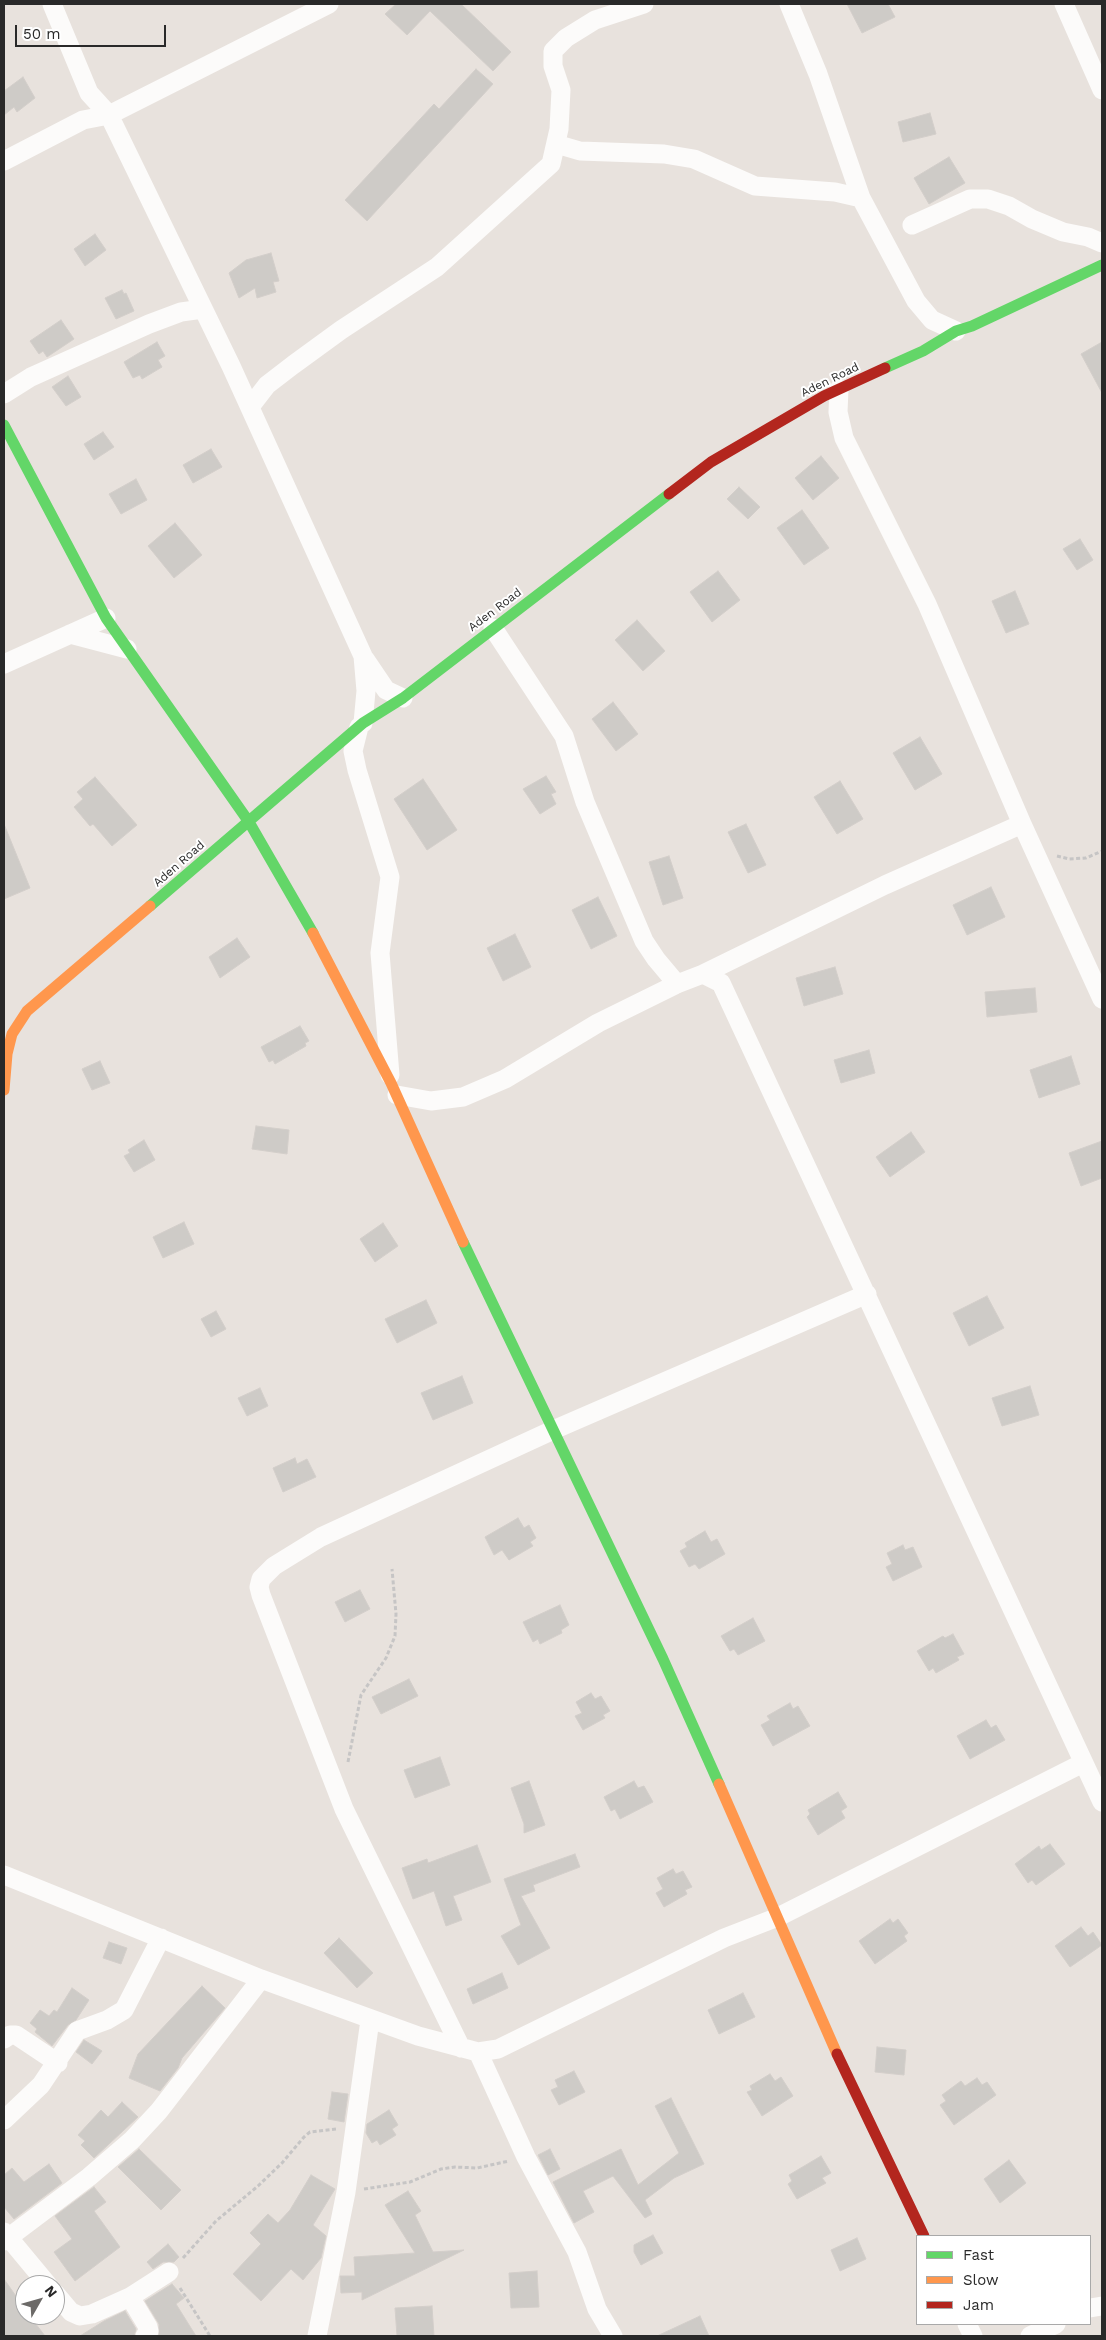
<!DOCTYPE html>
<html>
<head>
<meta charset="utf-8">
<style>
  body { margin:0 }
  #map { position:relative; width:1106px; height:2340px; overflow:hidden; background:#e8e2dd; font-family:"Work Sans",sans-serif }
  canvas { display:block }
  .frame { position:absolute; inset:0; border:5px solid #292929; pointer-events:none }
  .legend { position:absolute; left:916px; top:2235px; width:175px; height:90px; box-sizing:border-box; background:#fff; border:1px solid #a9a9a9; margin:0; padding:6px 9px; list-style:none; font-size:15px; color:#292929 }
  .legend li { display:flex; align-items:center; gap:10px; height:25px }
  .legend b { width:25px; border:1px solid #a9a9a9 }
  .north { position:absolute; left:15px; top:2275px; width:50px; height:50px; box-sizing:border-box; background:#fff; border:1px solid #a9a9a9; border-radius:50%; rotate:52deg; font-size:14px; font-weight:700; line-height:20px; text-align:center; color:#292929 }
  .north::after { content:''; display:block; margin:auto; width:18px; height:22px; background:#6c6a68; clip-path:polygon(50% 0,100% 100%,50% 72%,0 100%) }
  .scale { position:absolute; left:15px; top:25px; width:151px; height:22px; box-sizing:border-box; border:2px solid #292929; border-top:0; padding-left:6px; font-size:15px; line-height:18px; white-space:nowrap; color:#292929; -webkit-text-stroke:4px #fff; paint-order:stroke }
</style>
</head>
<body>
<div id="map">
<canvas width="1106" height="2340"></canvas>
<div class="frame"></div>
<ul class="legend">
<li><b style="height:6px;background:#63d668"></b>Fast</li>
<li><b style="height:6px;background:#ff974d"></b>Slow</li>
<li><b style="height:6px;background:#b3261e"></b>Jam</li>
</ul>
<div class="north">N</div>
<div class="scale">50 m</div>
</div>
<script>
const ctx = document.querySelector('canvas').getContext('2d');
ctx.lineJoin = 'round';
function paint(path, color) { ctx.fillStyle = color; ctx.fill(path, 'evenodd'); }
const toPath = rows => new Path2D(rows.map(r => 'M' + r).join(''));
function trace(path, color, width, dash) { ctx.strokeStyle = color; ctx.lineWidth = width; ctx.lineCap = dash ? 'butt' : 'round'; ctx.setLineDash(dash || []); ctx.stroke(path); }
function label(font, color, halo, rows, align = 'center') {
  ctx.font = font + ' "Work Sans",sans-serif'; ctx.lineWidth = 4; ctx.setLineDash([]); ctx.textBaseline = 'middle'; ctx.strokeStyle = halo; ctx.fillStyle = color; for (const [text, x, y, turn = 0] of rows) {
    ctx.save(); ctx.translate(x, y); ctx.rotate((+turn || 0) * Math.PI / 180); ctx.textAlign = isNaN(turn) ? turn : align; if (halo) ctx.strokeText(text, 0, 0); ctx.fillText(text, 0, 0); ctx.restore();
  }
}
const building = toPath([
  [396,4,461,4,511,52,493,71,430,11,407,35,385,14,396,4],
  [847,4,888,4,895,17,862,33,847,4],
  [476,69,493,84,367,221,345,200,434,104,439,109,476,69],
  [23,77,35,98,17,112,14,107,4,115,4,91,23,77],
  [930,113,936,134,903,142,898,122,930,113],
  [949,157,965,183,929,204,914,178,949,157],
  [95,234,106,250,85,266,74,249,95,234],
  [271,253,279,281,273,282,276,292,257,298,255,288,239,298,229,273,246,260,271,253],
  [122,290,124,294,126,293,134,311,116,319,105,298,122,290],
  [61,320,74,339,47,357,43,351,39,354,30,341,61,320],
  [157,342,165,356,158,360,162,367,142,379,140,375,133,378,124,362,157,342],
  [1102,342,1102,393,1081,354,1102,342],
  [68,376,81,397,66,406,52,387,68,376],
  [103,432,114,447,94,460,84,444,103,432],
  [211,449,222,467,193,483,183,465,211,449],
  [821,456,839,478,813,500,795,478,821,456],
  [136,479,147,500,121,514,109,494,136,479],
  [739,487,760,507,748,519,727,499,739,487],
  [802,510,829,548,804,565,777,528,802,510],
  [175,523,202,555,174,578,148,546,175,523],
  [1080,539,1093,560,1077,570,1063,549,1080,539],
  [718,571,740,600,712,622,690,592,718,571],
  [1015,591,1029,624,1006,633,992,601,1015,591],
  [637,620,665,651,643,671,615,640,637,620],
  [613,702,638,734,616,751,592,719,613,702],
  [920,737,942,774,915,790,893,753,920,737],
  [546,776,556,792,551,794,556,804,540,814,523,789,546,776],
  [95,777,137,825,112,846,93,824,90,826,74,807,83,799,77,792,95,777],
  [423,779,457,830,427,850,394,799,423,779],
  [840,781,863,819,837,834,814,797,840,781],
  [4,824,30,888,4,899,4,824],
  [746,824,766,865,748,873,728,832,746,824],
  [669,856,683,898,663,905,649,862,669,856],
  [991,887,1005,917,967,935,953,905,991,887],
  [598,897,617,936,591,949,572,910,598,897],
  [515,934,531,967,503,981,487,948,515,934],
  [237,938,250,957,220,978,209,957,237,938],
  [835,967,843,994,804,1006,796,978,835,967],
  [1035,988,1037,1012,987,1017,985,992,1035,988],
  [300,1026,309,1041,305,1043,306,1046,275,1064,273,1060,269,1062,261,1047,300,1026],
  [869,1050,875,1073,841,1083,834,1060,869,1050],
  [1071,1056,1080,1084,1039,1098,1030,1070,1071,1056],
  [100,1061,110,1083,92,1090,82,1069,100,1061],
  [256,1126,289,1130,287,1154,252,1149,256,1126],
  [911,1132,925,1152,890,1177,876,1157,911,1132],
  [144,1140,155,1160,134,1172,124,1156,130,1153,128,1150,144,1140],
  [1102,1141,1102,1178,1081,1186,1069,1153,1102,1141],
  [184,1222,194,1244,163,1258,153,1237,184,1222],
  [383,1223,398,1246,375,1262,360,1239,383,1223],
  [987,1296,1004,1328,969,1346,953,1313,987,1296],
  [426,1300,437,1323,397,1343,385,1319,426,1300],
  [216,1311,226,1329,211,1337,201,1319,216,1311],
  [462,1376,473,1403,433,1420,421,1393,462,1376],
  [1030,1386,1039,1415,1002,1426,992,1398,1030,1386],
  [260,1388,268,1406,247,1416,238,1398,260,1388],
  [295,1458,297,1464,307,1459,316,1477,283,1492,273,1468,295,1458],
  [518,1518,524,1528,529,1525,536,1538,530,1542,533,1546,509,1560,502,1550,494,1555,485,1537,518,1518],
  [705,1531,711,1542,717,1539,725,1554,699,1569,695,1564,689,1567,680,1551,687,1547,685,1543,705,1531],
  [903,1545,905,1550,913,1547,922,1567,893,1581,886,1567,892,1564,887,1553,903,1545],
  [360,1590,370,1609,345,1622,335,1602,360,1590],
  [560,1605,569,1625,561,1630,562,1633,540,1644,538,1639,533,1642,523,1622,560,1605],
  [753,1618,765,1641,738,1655,734,1649,730,1651,721,1636,753,1618],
  [953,1634,964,1654,957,1657,959,1660,936,1673,933,1668,929,1671,917,1651,943,1636,945,1638,953,1634],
  [409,1679,418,1696,381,1714,372,1697,409,1679],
  [591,1693,595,1699,601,1696,610,1711,603,1715,605,1718,583,1730,575,1716,582,1713,576,1702,591,1693],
  [790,1703,793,1709,798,1706,810,1726,773,1746,761,1725,770,1720,767,1716,790,1703],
  [986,1720,991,1728,996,1725,1005,1740,970,1759,957,1736,986,1720],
  [440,1757,450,1785,415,1798,404,1770,440,1757],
  [529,1781,545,1825,524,1833,524,1824,511,1788,529,1781],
  [634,1781,638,1788,644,1786,653,1802,620,1819,615,1809,611,1811,604,1797,634,1781],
  [838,1792,847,1807,841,1811,845,1818,818,1835,807,1817,810,1814,808,1810,838,1792],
  [1050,1844,1065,1864,1036,1885,1032,1880,1028,1883,1015,1864,1039,1846,1041,1850,1050,1844],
  [477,1845,491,1882,453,1896,462,1920,446,1926,434,1891,413,1899,402,1868,427,1859,428,1863,477,1845],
  [575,1854,580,1867,533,1885,535,1891,521,1896,550,1948,518,1965,501,1936,521,1925,504,1879,575,1854],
  [673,1869,676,1874,683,1871,692,1887,685,1890,687,1894,664,1907,656,1893,663,1889,657,1878,673,1869],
  [890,1919,893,1923,898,1919,908,1933,904,1936,907,1941,875,1964,859,1941,890,1919],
  [1081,1927,1088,1936,1093,1932,1102,1945,1070,1967,1055,1946,1081,1927],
  [339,1938,373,1973,357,1988,324,1953,339,1938],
  [109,1942,127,1948,121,1964,103,1958,109,1942],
  [502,1973,508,1988,473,2004,467,1989,502,1973],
  [202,1986,225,2008,182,2058,178,2068,160,2091,129,2078,138,2054,202,1986],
  [72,1988,89,2000,76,2020,68,2025,52,2046,35,2032,37,2029,30,2023,40,2010,49,2016,54,2010,57,2012,72,1988],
  [743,1993,755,2017,719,2034,708,2010,743,1993],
  [84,2040,102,2051,92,2064,76,2052,84,2040],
  [877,2047,906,2050,904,2075,875,2072,877,2047],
  [574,2071,585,2092,559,2105,551,2090,558,2087,555,2080,574,2071],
  [770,2074,775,2081,781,2077,793,2096,762,2116,747,2092,752,2090,750,2086,770,2074],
  [977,2078,982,2085,987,2082,996,2095,954,2125,940,2105,946,2101,942,2095,961,2081,965,2086,977,2078],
  [332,2092,348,2094,344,2122,328,2119,332,2092],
  [671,2098,704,2164,674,2178,645,2200,652,2214,645,2218,613,2176,583,2191,594,2212,574,2223,553,2182,621,2149,638,2185,679,2153,655,2106,671,2098],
  [122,2102,138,2117,94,2158,81,2145,85,2141,78,2135,101,2110,108,2117,122,2102],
  [389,2110,398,2125,392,2129,396,2135,380,2145,377,2140,372,2143,366,2133,367,2124,389,2110],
  [139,2149,181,2190,161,2210,118,2167,139,2149],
  [550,2149,560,2169,548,2175,538,2155,550,2149],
  [821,2156,831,2173,822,2178,826,2183,797,2199,788,2184,792,2181,789,2175,821,2156],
  [1009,2160,1026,2183,1000,2203,984,2179,1009,2160],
  [49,2164,62,2183,14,2219,4,2207,4,2175,12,2168,24,2182,49,2164],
  [311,2175,335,2189,313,2225,326,2236,321,2258,303,2280,291,2269,261,2301,233,2274,261,2244,250,2233,268,2214,278,2223,290,2210,311,2175],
  [94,2187,106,2202,94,2211,120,2247,75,2281,54,2252,72,2239,55,2216,94,2187],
  [408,2191,421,2211,415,2215,433,2252,464,2250,362,2300,362,2292,341,2293,340,2276,355,2276,354,2257,415,2253,385,2205,408,2191],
  [653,2235,663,2253,641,2265,634,2252,634,2245,653,2235],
  [857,2238,866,2259,840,2271,831,2250,857,2238],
  [168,2244,179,2257,174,2262,163,2262,153,2269,147,2262,168,2244],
  [537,2271,539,2307,511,2308,509,2273,537,2271],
  [4,2279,25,2309,25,2315,29,2315,45,2336,4,2336,4,2279],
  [172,2284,184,2298,176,2304,196,2336,159,2336,159,2324,145,2301,172,2284],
  [432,2306,434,2336,397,2336,395,2308,432,2306],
  [125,2311,136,2329,134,2336,80,2336,104,2321,125,2311],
  [700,2316,709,2336,657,2336,700,2316]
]);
const path = toPath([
  [1057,856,1069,859,1086,858,1102,851],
  [348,1762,361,1695,386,1658,395,1636,396,1614,392,1569],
  [364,2189,410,2182,441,2169,455,2167,477,2168,509,2161],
  [183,2258,216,2221,258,2186,282,2163,304,2137,310,2132,336,2129],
  [180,2288,210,2336]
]);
const street = toPath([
  [52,4,89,93,109,115,231,366,363,656,366,691,363,723],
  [789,4,818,74,861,198,916,301,932,320,956,331],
  [1064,4,1102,90],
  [556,144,580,151,664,154,694,159,755,186,835,192,861,198],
  [4,161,83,120,109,115,329,4],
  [912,225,970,199,988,199,1009,206,1032,219,1063,232,1088,237,1102,243],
  [839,389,838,412,844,438,927,604,1022,824,1102,999],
  [4,394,31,377,149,324,181,312,203,309],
  [250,407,267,385,293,365,341,330,437,267,551,164,559,129,561,90,553,66,553,51,566,38,595,20,644,4],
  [493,628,564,736,585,802,644,941,656,959,677,984],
  [70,634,127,649],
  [365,659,386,690,403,698],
  [4,664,106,618],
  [359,727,353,751,357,770,390,877,380,953,390,1075],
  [703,974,885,885,1022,824],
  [397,1095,431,1101,463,1097,505,1079,598,1023,677,984,703,974,721,983,1102,1802],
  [4,1875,261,1979,418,2036,478,2052,498,2049,724,1938,778,1917,1083,1763],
  [4,2039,10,2035,16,2035,58,2063],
  [461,2048,344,1809,261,1595,259,1587,261,1579,274,1566,321,1537,551,1431,867,1294],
  [478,2052,526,2157,577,2252,597,2309,613,2336],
  [4,2120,41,2085,77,2031,107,2020,124,2010,161,1938],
  [4,2232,48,2285],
  [4,2241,89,2177,132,2140,159,2111,261,1979],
  [55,2293,71,2312,80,2316,92,2314,130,2297,169,2272],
  [130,2297,148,2327,149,2331,145,2336],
  [1090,2308,1102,2306],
  [967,2324,973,2336],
  [317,2336,346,2192,370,2020],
  [1030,2336,1056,2324]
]);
const fast = toPath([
  [885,368,923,351,956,331,972,326,1102,265],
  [4,425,106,618,249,822,313,933],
  [150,906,363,723,403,698,669,494],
  [463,1242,663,1659,719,1784]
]);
const slow = toPath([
  [313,933,391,1083,463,1242],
  [4,1090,7,1054,12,1034,27,1011,150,906],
  [719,1784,837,2054]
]);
const jam = toPath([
  [669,494,711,462,824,396,885,368],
  [837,2054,924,2236]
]);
const streetNames = [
  ["Aden Road",830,380,-26],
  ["Aden Road",495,610,-37],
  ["Aden Road",179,864,-41]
];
paint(building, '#cecbc7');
trace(building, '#d3ceca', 1);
trace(path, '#c6c5c5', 3, [4, 2.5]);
trace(street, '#fcfbfa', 19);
trace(fast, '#63d668', 11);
trace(slow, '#ff974d', 11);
trace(jam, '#b3261e', 11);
label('12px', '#292929', '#fff', streetNames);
</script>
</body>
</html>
